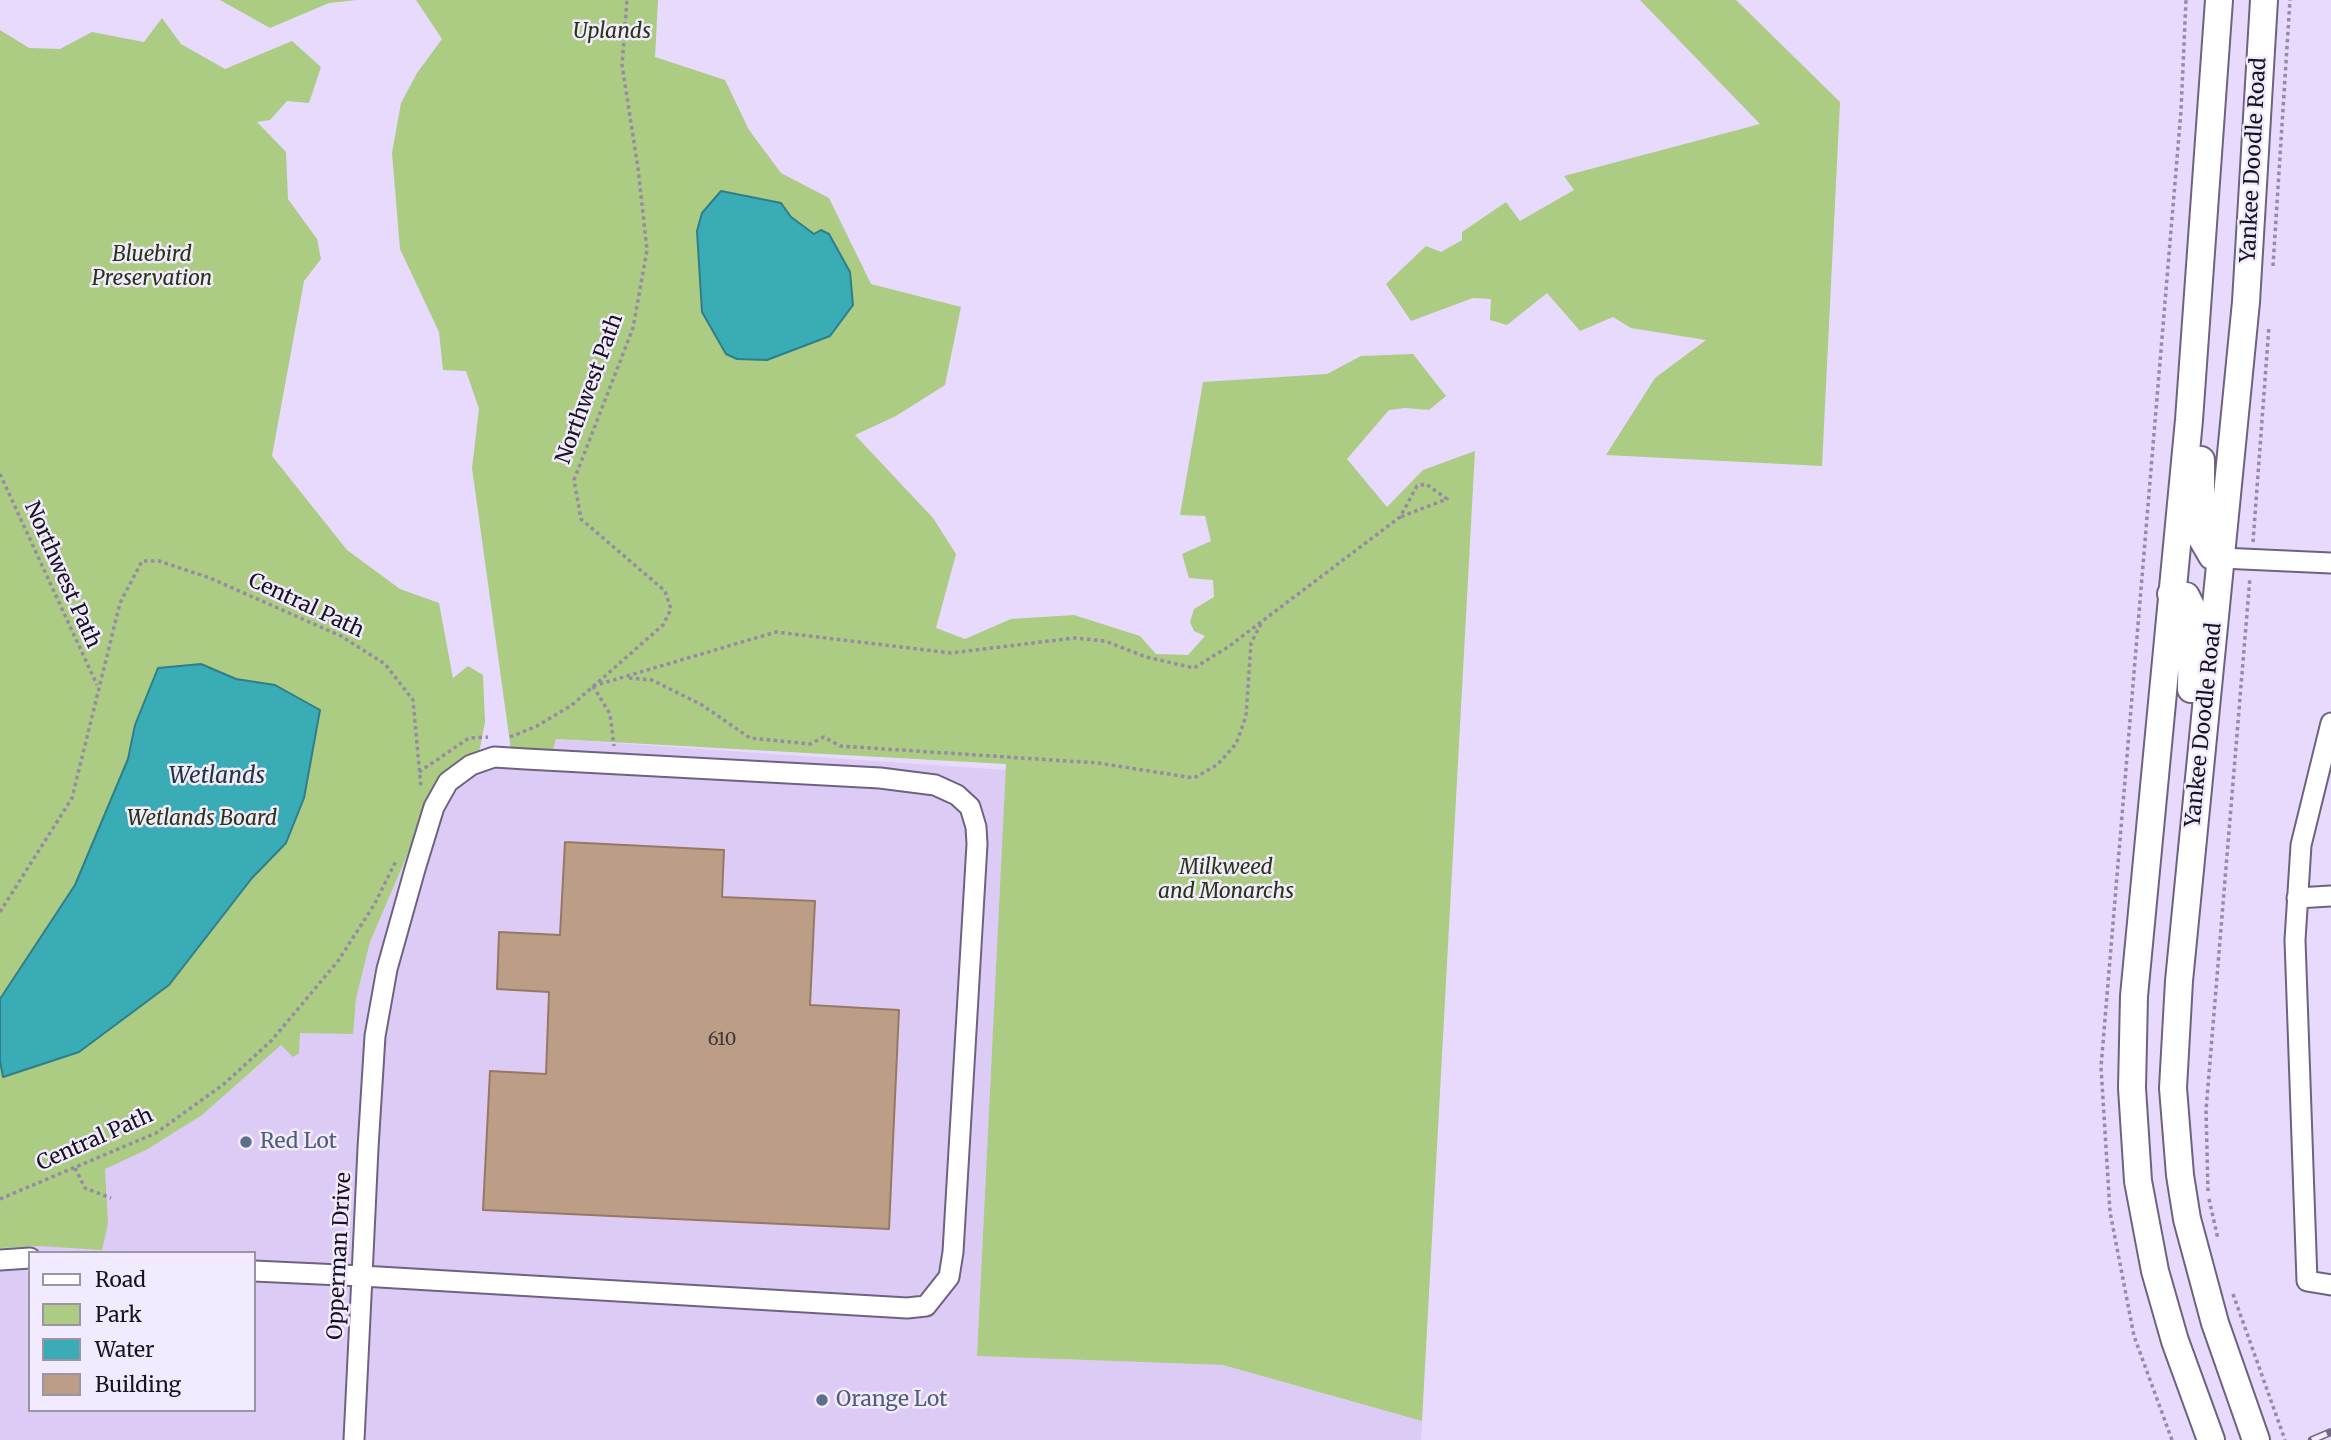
<!DOCTYPE html>
<html>
<head>
<meta charset="utf-8">
<style>
  body { margin:0 }
  #map { position:relative; width:2331px; height:1440px; overflow:hidden; background:#e7dafc; font-family:Merriweather,serif }
  canvas { display:block }
  .legend { position:absolute; left:28px; top:1251px; width:228px; height:161px; box-sizing:border-box; background:#f2eaff; border:2px solid #9b94a5; margin:0; padding:9px 12px; list-style:none; font-size:21px; color:#18131f }
  .legend li { display:flex; align-items:center; gap:14px; height:35px }
  .legend b { width:35px; border:2px solid #9b94a5 }
</style>
</head>
<body>
<div id="map">
<canvas width="2331" height="1440"></canvas>
<ul class="legend">
<li><b style="height:9px;background:#fff"></b>Road</li>
<li><b style="height:19px;background:#accb83"></b>Park</li>
<li><b style="height:19px;background:#39acb6"></b>Water</li>
<li><b style="height:19px;background:#bc9e87"></b>Building</li>
</ul>
</div>
<script>
const ctx = document.querySelector('canvas').getContext('2d');
ctx.lineJoin = 'round';
function paint(path, color) { ctx.fillStyle = color; ctx.fill(path, 'evenodd'); }
const toPath = rows => new Path2D(rows.map(r => 'M' + r).join(''));
function trace(path, color, width, dash) { ctx.strokeStyle = color; ctx.lineWidth = width; ctx.lineCap = dash ? 'butt' : 'round'; ctx.setLineDash(dash || []); ctx.stroke(path); }
function label(font, color, halo, rows, align = 'center') {
  ctx.font = font + ' Merriweather,serif'; ctx.lineWidth = 5; ctx.setLineDash([]); ctx.textBaseline = 'middle'; ctx.strokeStyle = halo; ctx.fillStyle = color; for (const [text, x, y, turn = 0] of rows) {
    ctx.save(); ctx.translate(x, y); ctx.rotate((+turn || 0) * Math.PI / 180); ctx.textAlign = isNaN(turn) ? turn : align; if (halo) ctx.strokeText(text, 0, 0); ctx.fillText(text, 0, 0); ctx.restore();
  }
}
const built = toPath([
  [555,739,1006,770,977,1356,1223,1365,1422,1421,1421,1440,0,1440,0,1204,292,1025,353,1025,356,999,370,942,411,846,432,787,453,765,479,753,511,750],
  [30,1253,254,1253,254,1410,30,1410]
]);
const green = toPath([
  [220,0,357,0,329,3,270,28],
  [416,0,658,0,655,57,725,80,749,130,781,173,829,198,871,284,961,307,945,385,896,416,855,435,933,518,956,554,936,628,965,639,1011,619,1074,615,1140,636,1156,654,1188,655,1205,636,1194,631,1190,622,1194,609,1214,597,1213,580,1189,578,1182,554,1211,541,1205,516,1180,515,1203,382,1327,374,1361,356,1413,354,1446,396,1429,410,1405,408,1389,410,1347,459,1387,507,1423,470,1475,451,1422,1421,1223,1365,977,1356,1006,764,556,739,552,752,511,750,472,468,479,409,466,371,443,370,439,332,400,249,392,153,401,103,417,73,442,39],
  [1640,0,1736,0,1840,102,1822,466,1606,455,1655,378,1706,340,1631,328,1613,317,1580,331,1547,293,1507,325,1490,320,1491,299,1473,298,1411,321,1386,284,1426,246,1441,252,1462,240,1462,232,1506,202,1520,221,1574,190,1564,176,1760,124],
  [162,18,181,44,225,69,292,41,321,67,309,103,287,101,270,120,257,122,286,152,288,199,317,239,321,259,304,281,272,456,347,550,400,589,439,603,453,678,468,666,483,675,485,722,479,753,453,765,432,787,411,846,370,942,356,999,353,1034,300,1033,299,1053,293,1057,281,1045,202,1115,146,1150,105,1169,108,1223,102,1250,39,1246,0,1248,0,30,29,48,60,49,92,32,144,42]
]);
const water = toPath([
  [721,191,781,203,791,217,814,234,821,230,829,234,850,272,853,305,830,336,767,360,737,359,726,354,702,312,697,231,702,213,721,191],
  [201,664,236,679,275,685,320,710,304,798,286,843,252,878,169,985,79,1052,3,1077,0,1061,0,999,75,885,128,759,135,725,158,668,201,664]
]);
const building = toPath([
  [565,842,724,850,722,897,815,901,810,1005,899,1010,889,1229,483,1210,490,1071,546,1074,549,992,497,989,499,932,560,935,565,842]
]);
const path = toPath([
  [2273,266,2290,0],
  [0,474,97,685],
  [2253,542,2269,326],
  [629,678,652,680,702,705,750,738,810,744,824,737,840,746,1098,763,1194,778,1217,765,1236,744,1246,716,1251,643,1262,622],
  [593,686,776,632,951,653,1074,638,1105,641,1146,657,1194,668,1228,647,1400,517,1417,486,1426,484,1447,499,1400,517],
  [593,686,610,714,614,746],
  [510,737,537,726,572,705,663,625,671,609,665,591,581,519,574,480,633,328,647,250,638,168,622,65,627,0],
  [419,772,469,738,488,737],
  [0,912,72,798,120,603,142,561,159,561,210,578,341,636,385,664,413,700,421,788],
  [75,1168,85,1188,111,1198],
  [2208,1191,2206,1110,2250,577],
  [0,1199,156,1133,224,1084,272,1040,338,961,374,905,396,861],
  [2209,1199,2218,1239],
  [2233,1294,2285,1440],
  [2172,1440,2134,1336,2110,1212,2101,1067,2181,111,2186,0]
]);
const minor = toPath([
  [2221,558,2331,563],
  [2331,723,2301,845,2295,940,2307,1281,2331,1285],
  [2297,898,2331,896],
  [0,1260,30,1258],
  [254,1271,362,1276,907,1308,926,1306,949,1277,953,1252,977,844,976,827,970,807,957,795,935,785,880,778,526,759,494,757,471,765,448,782,434,807,415,869,387,969,375,1036,368,1148,362,1276,354,1440]
]);
const major = toPath([
  [2201,460,2201,537,2212,556,2221,558],
  [2171,594,2186,596,2192,608,2191,689],
  [2211,1440,2175,1341,2155,1271,2138,1181,2132,1088,2134,996,2189,420,2219,0],
  [2256,1440,2215,1323,2187,1219,2180,1175,2173,1088,2179,981,2246,302,2264,0]
]);
const rail = toPath([
  [2312,1440,2331,1432]
]);
const markers = [
  [246,1142,7,"#5c6f8a"],
  [822,1400,7,"#5c6f8a"]
];
const numberNames = [
  ["610",722,1040]
];
const parkNames = [
  ["Uplands",612,32],
  ["Bluebird",152,255],
  ["Preservation",152,279],
  ["Wetlands Board",202,819],
  ["Milkweed",1226,868],
  ["and Monarchs",1226,892]
];
const streetNames = [
  ["Yankee Doodle Road",2254,160,-87],
  ["Northwest Path",590,389,-70],
  ["Northwest Path",62,575,66],
  ["Central Path",306,606,25],
  ["Yankee Doodle Road",2204,725,-84],
  ["Central Path",95,1140,-24],
  ["Opperman Drive",340,1256,-87]
];
const serviceNames = [
  ["Red Lot",260,1142],
  ["Orange Lot",836,1400]
];
const waterNames = [
  ["Wetlands",217,776]
];
paint(built, '#dcccf5');
paint(green, '#accb83');
paint(water, '#39acb6');
trace(water, '#2f7e89', 2);
paint(building, '#bc9e87');
trace(building, '#967863', 2);
trace(minor, '#6e6280', 23);
trace(major, '#6e6280', 30);
trace(path, '#958ba5', 3.5, [3.5, 3.5]);
trace(minor, '#fff', 19);
trace(major, '#fff', 26);
trace(rail, '#726a7f', 8);
trace(rail, '#f2eaff', 5, [16]);
for (const [x, y, r, color] of markers) { const dot = new Path2D(); dot.arc(x, y, r, 0, 2 * Math.PI); ctx.fillStyle = color; ctx.fill(dot); trace(dot, '#f2eaff', 2.5); }
label('18px', '#413639', null, numberNames);
label('italic 21px', '#283610', '#f2eaff', parkNames);
label('21px', '#18131f', '#f2eaff', streetNames);
label('21px', '#4e5e75', '#f2eaff', serviceNames, 'left');
label('italic 23px', '#1e373a', '#f2eaff', waterNames);
</script>
</body>
</html>
